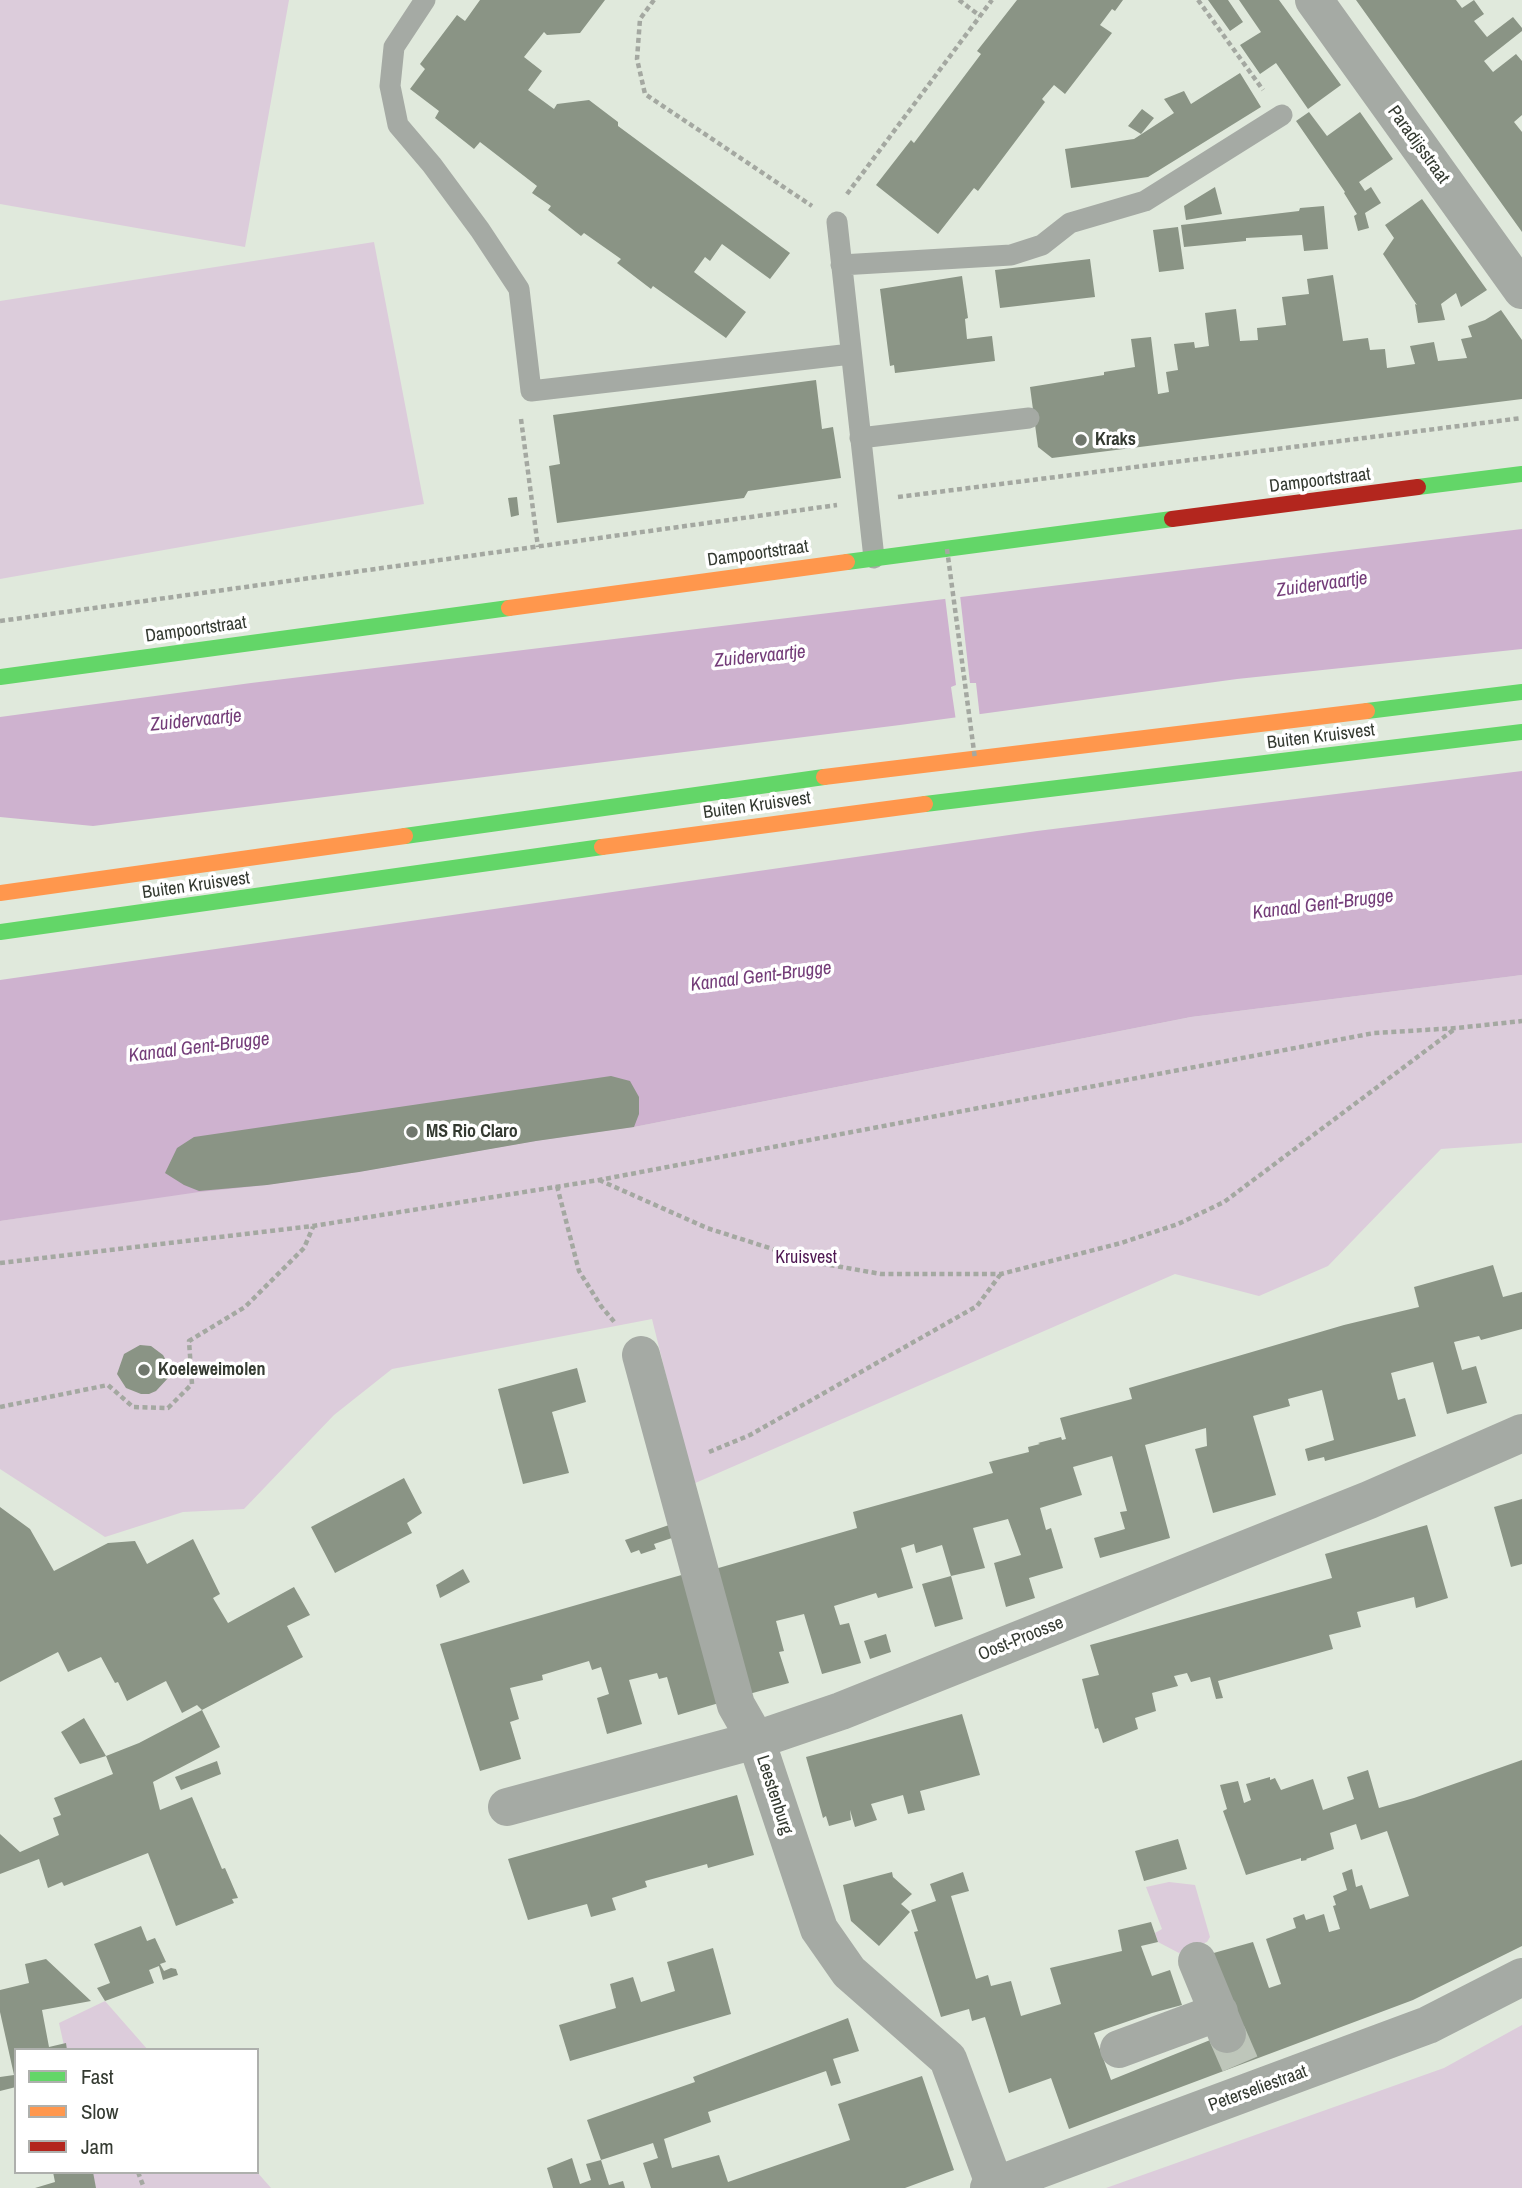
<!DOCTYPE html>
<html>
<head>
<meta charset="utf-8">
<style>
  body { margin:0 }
  #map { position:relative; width:1522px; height:2188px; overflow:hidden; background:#e0e9dc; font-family:"Archivo Narrow",sans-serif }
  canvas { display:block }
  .legend { position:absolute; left:14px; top:2048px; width:245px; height:126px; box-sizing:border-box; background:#fff; border:2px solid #aeb0ad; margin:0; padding:9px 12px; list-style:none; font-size:21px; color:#343a31 }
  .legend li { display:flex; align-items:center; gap:14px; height:35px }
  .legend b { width:35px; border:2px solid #aeb0ad }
</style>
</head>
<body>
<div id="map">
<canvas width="1522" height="2188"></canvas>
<ul class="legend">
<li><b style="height:9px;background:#63d668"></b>Fast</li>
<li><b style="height:9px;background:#ff974d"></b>Slow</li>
<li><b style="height:9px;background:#b3261e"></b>Jam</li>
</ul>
</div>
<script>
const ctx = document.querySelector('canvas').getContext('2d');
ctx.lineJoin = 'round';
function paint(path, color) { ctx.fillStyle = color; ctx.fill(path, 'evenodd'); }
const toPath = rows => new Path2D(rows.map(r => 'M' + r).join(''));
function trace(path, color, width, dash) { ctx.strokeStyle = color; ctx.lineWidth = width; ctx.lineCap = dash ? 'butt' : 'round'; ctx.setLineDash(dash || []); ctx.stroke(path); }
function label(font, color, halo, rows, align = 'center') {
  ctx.font = font + ' "Archivo Narrow",sans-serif'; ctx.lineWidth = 7; ctx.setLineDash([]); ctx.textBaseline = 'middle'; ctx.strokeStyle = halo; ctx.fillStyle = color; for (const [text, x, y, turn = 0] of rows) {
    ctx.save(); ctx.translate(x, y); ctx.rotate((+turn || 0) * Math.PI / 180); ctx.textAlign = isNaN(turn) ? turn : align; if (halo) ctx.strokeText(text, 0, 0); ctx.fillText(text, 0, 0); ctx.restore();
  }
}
const green = toPath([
  [0,0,289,0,245,247,0,204],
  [374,242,424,504,0,579,0,301],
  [1522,975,1522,1143,1441,1149,1328,1266,1259,1296,1175,1274,693,1484,652,1319,392,1369,334,1415,244,1509,183,1512,105,1537,0,1469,0,1221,199,1191,267,1185,359,1172,536,1141,634,1127,1191,1017],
  [1169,1882,1195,1885,1210,1937,1207,1942,1179,1953,1158,1942,1155,1933,1162,1929,1146,1887],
  [105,2001,148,2050,65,2050,59,2023],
  [1522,2025,1522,2188,1106,2188,1444,2068],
  [92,2172,257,2172,271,2188,96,2188]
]);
const water = toPath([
  [1522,529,1522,649,1237,679,900,725,93,826,0,817,0,717,251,683],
  [1522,771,1522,975,1191,1017,634,1127,536,1141,359,1172,267,1185,199,1192,0,1221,0,980,1037,831]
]);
const pier = toPath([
  [960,595,970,683,976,683,980,718,956,721,951,687,956,685,945,597]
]);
const building = toPath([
  [480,0,605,0,580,33,547,35,544,32,524,57,542,71,528,90,554,109,557,104,589,100,618,122,618,126,790,253,770,279,722,244,710,261,705,257,694,272,746,312,726,338,653,286,651,289,617,263,621,259,584,233,581,236,548,210,551,206,532,193,537,186,480,142,474,149,435,118,439,111,410,89,425,69,420,64,457,15,465,21],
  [1017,0,1123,0,1115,11,1112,9,1100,25,1112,33,1065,94,1054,85,1042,99,1045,102,978,191,974,188,938,234,876,185,911,140,914,143,981,54,977,51],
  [1208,0,1228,0,1243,22,1230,31],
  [1239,0,1279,0,1341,85,1308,109,1276,63,1260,74,1240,45,1261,32],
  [1356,0,1456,0,1462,8,1474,0,1484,14,1474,21,1487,37,1513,17,1522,28,1522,31,1484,61,1493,72,1516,54,1522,61,1522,115,1514,122,1522,132,1522,232],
  [1240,73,1261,107,1148,177,1071,188,1065,149,1134,139,1174,113,1164,99,1184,91,1191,104],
  [1142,109,1154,118,1141,134,1128,126],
  [1309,112,1327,136,1360,112,1393,159,1359,182,1365,191,1371,187,1381,203,1365,213,1369,228,1358,231,1354,216,1357,214,1344,193,1345,192,1296,121],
  [1215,187,1222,214,1186,220,1184,206],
  [1422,199,1487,290,1461,307,1456,293,1441,304,1445,320,1418,323,1415,304,1417,305,1383,254,1394,238,1385,225],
  [1324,206,1328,249,1304,251,1302,235,1246,238,1246,241,1184,247,1181,225,1299,211,1300,208],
  [1178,227,1184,269,1159,272,1153,230],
  [1090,259,1095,297,1000,308,995,270],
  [1333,275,1343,341,1368,338,1370,350,1385,349,1387,368,1415,364,1410,346,1434,342,1438,361,1467,358,1461,339,1472,337,1468,326,1485,320,1501,310,1522,340,1522,399,1052,458,1038,447,1030,387,1104,375,1104,372,1135,367,1131,339,1151,337,1158,394,1169,392,1166,372,1178,370,1174,344,1194,342,1195,348,1209,346,1205,313,1236,309,1240,341,1258,340,1257,328,1286,325,1282,297,1309,294,1307,279],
  [962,276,968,318,965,319,967,339,992,336,995,361,895,373,894,365,890,366,880,289],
  [816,380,822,429,833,427,841,478,748,491,744,498,557,523,549,466,560,464,553,415],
  [517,497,519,515,511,517,508,498],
  [611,1076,630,1081,639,1097,639,1114,634,1127,536,1141,359,1172,267,1185,199,1191,184,1185,165,1173,177,1148,194,1137],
  [1493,1265,1503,1297,1522,1292,1522,1329,1481,1340,1479,1336,1454,1342,1462,1370,1476,1366,1487,1403,1447,1414,1433,1362,1391,1373,1398,1400,1405,1398,1416,1436,1325,1461,1324,1457,1308,1461,1305,1449,1334,1440,1322,1390,1288,1399,1290,1406,1253,1416,1276,1495,1213,1513,1195,1449,1207,1446,1206,1428,1145,1445,1170,1538,1100,1558,1094,1538,1125,1529,1120,1512,1127,1511,1112,1456,1073,1467,1082,1495,1040,1508,1046,1530,1051,1528,1063,1568,1029,1578,1035,1598,1006,1607,994,1563,1021,1555,1008,1519,973,1528,985,1568,951,1576,963,1619,935,1627,922,1584,951,1576,942,1545,916,1553,914,1544,901,1548,913,1588,878,1598,876,1593,834,1606,840,1625,849,1623,861,1663,822,1674,804,1614,776,1621,784,1651,779,1652,789,1683,749,1694,715,1569,857,1528,853,1512,993,1473,989,1462,1029,1452,1028,1447,1040,1444,1038,1443,1061,1437,1062,1440,1066,1439,1060,1418,1132,1399,1129,1388,1344,1325,1419,1307,1414,1287],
  [140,1345,151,1346,163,1355,168,1364,169,1377,156,1391,149,1394,141,1394,126,1388,117,1374,124,1354],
  [577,1368,586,1402,552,1412,569,1473,523,1484,498,1389],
  [404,1478,422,1513,407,1523,412,1533,335,1573,311,1527],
  [1522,1499,1522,1564,1511,1567,1494,1507],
  [0,1507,30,1529,54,1571,108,1543,135,1541,147,1564,193,1539,220,1594,213,1598,228,1623,294,1587,310,1615,287,1626,303,1657,202,1710,197,1705,182,1713,166,1681,127,1701,118,1682,115,1683,101,1657,68,1672,58,1652,0,1682],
  [672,1524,675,1537,654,1544,656,1549,641,1554,639,1550,631,1553,625,1540],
  [1427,1525,1448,1598,1416,1608,1414,1597,1357,1612,1361,1627,1329,1635,1333,1649,1218,1681,1223,1698,1216,1699,1210,1677,1191,1682,1187,1673,1174,1676,1178,1686,1152,1693,1156,1711,1135,1718,1138,1729,1103,1743,1098,1728,1095,1729,1082,1679,1099,1675,1090,1645,1332,1578,1325,1554],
  [463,1569,470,1582,440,1598,436,1585],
  [685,1574,719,1703,678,1715,667,1677,659,1679,657,1673,629,1680,642,1724,607,1734,597,1698,609,1694,601,1667,592,1670,589,1661,542,1675,543,1680,510,1688,519,1719,510,1722,521,1759,480,1771,440,1644],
  [886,1634,891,1652,870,1659,864,1641],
  [202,1710,220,1747,153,1782,160,1810,192,1797,222,1869,225,1868,238,1898,232,1899,234,1903,176,1926,148,1853,64,1886,62,1882,48,1888,39,1859,0,1874,0,1834,20,1852,59,1835,53,1818,61,1815,54,1798,113,1774,106,1756,80,1764,61,1732,84,1718,106,1756,139,1743],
  [962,1714,980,1775,920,1791,925,1810,908,1814,903,1795,871,1804,877,1820,855,1827,850,1810,851,1820,829,1826,826,1816,823,1818,806,1757],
  [1522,1760,1522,1946,1413,2000,1069,2129,1051,2078,1009,2093,985,2017,972,2021,969,2009,941,2017,914,1932,918,1931,911,1910,936,1901,930,1884,963,1872,969,1891,951,1896,976,1979,988,1975,991,1986,1011,1981,1021,2016,1061,2004,1050,1968,1122,1951,1118,1930,1151,1922,1158,1942,1141,1946,1152,1976,1170,1970,1182,2005,1152,2013,1094,2033,1111,2080,1235,2030,1210,1954,1253,1942,1269,1988,1281,1984,1266,1939,1296,1928,1293,1918,1304,1914,1306,1920,1324,1914,1329,1932,1340,1929,1333,1906,1336,1905,1333,1896,1347,1890,1342,1873,1352,1869,1356,1887,1362,1885,1370,1909,1409,1896,1387,1831,1361,1840,1356,1824,1330,1833,1334,1849,1306,1859,1307,1860,1301,1861,1301,1858,1246,1875,1223,1811,1227,1809,1220,1785,1238,1781,1244,1803,1251,1800,1246,1784,1270,1777,1270,1780,1275,1778,1281,1790,1313,1779,1323,1810,1354,1799,1347,1777,1368,1770,1379,1808,1414,1798],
  [217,1761,221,1774,181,1790,175,1777],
  [737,1795,754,1855,708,1868,707,1864,645,1881,647,1887,612,1898,616,1910,591,1917,587,1904,528,1920,508,1859],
  [1178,1839,1187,1869,1144,1881,1135,1851],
  [892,1872,893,1877,912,1894,901,1904,910,1912,879,1946,851,1921,843,1885],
  [141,1926,147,1941,155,1938,166,1962,160,1964,164,1971,171,1968,176,1969,178,1975,163,1980,159,1966,149,1970,154,1983,105,2001,97,1988,110,1983,94,1944],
  [713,1948,731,2014,570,2061,559,2025,616,2008,610,1984,633,1977,641,2002,675,1991,667,1962],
  [46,1959,91,2001,42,2010,49,2047,66,2043,67,2050,16,2050,16,2087,0,2091,0,2077,14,2075,0,2012,0,1990,29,1983,25,1964],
  [848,2018,859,2051,833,2059,841,2083,831,2086,826,2071,708,2112,711,2122,664,2139,672,2168,719,2155,728,2182,850,2140,838,2104,922,2076,954,2170,905,2188,651,2188,643,2163,658,2158,653,2143,601,2160,587,2120,695,2082,693,2077],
  [572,2158,580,2184,591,2180,586,2164,601,2160,609,2185,623,2181,625,2188,553,2188,547,2168],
  [53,2172,93,2172,96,2188,35,2188,55,2182]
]);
const streetTunnel = toPath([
  [1227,2034,1240,2064]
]);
const path = toPath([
  [654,0,640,19,637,59,645,94,812,206],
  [959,0,980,16],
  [1198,0,1263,90],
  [847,194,992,0],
  [521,419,538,547],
  [898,497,1522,418],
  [0,621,837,505],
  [599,1180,707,1228,813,1262,881,1274,1001,1274,1121,1243,1178,1224,1224,1202,1456,1028],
  [557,1186,579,1271,601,1306,616,1324],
  [0,1263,313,1226,599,1180,1374,1033,1457,1028,1522,1021],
  [0,1407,108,1385,133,1407,168,1408,192,1384,189,1341,245,1307,304,1248,313,1227],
  [709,1452,750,1435,977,1306,1000,1275],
  [138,2172,144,2188]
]);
const lane = toPath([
  [425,0,394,47,390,86,398,125,432,165,480,230,519,289,531,391,851,354],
  [837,222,874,558],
  [841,265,1011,255,1042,245,1070,223,1145,201,1282,115],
  [860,438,1029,418]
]);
const street = toPath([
  [1314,0,1522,290],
  [641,1355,736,1705,756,1740,819,1929,849,1972,948,2059,995,2186],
  [507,1807,756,1740,841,1711,1369,1500,1522,1433],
  [1197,1961,1227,2034],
  [1119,2049,1219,2012],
  [989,2188,1428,2025,1522,1977]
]);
const fast = toPath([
  [1418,487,1522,474],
  [847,562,1172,519],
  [0,677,509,608],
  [1367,711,1522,692],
  [925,804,1522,732],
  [405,836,824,777],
  [0,932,602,847]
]);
const slow = toPath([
  [509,608,847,562],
  [824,777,1367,711],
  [602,847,925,804],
  [0,893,405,836]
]);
const jam = toPath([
  [1172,519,1418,487]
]);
const pathBridge = toPath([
  [947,549,975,759]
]);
const markers = [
  [1081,440,7,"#70776d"],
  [412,1132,7,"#70776d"],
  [144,1370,7,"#70776d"]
];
const streetNames = [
  ["Paradijsstraat",1418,145,54],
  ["Dampoortstraat",1320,481,-7],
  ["Dampoortstraat",758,554,-8],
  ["Dampoortstraat",196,630,-8],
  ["Buiten Kruisvest",1321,737,-7],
  ["Buiten Kruisvest",757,806,-8],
  ["Buiten Kruisvest",196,886,-8],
  ["Oost-Proosse",1021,1639,-22],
  ["Leestenburg",774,1795,72],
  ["Peterseliestraat",1258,2089,-20]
];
const poiNames = [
  ["Kraks",1095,440],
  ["MS Rio Claro",426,1132],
  ["Koeleweimolen",158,1370]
];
const parkNames = [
  ["Kruisvest",806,1258]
];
const waterNames = [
  ["Zuidervaartje",1322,585,-8],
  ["Zuidervaartje",760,657,-6],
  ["Zuidervaartje",196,721,-6],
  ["Kanaal Gent-Brugge",1323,905,-7],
  ["Kanaal Gent-Brugge",761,977,-7],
  ["Kanaal Gent-Brugge",199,1048,-7]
];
paint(green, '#dcccdb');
paint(water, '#ceb2cf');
paint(pier, '#e0e9dc');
paint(building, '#8a9485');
trace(streetTunnel, '#bec6ba', 38, [38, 19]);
trace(path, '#a4a8a1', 4.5, [5, 3.5]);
trace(lane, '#a5aaa4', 21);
trace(street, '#a5aaa4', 38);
trace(fast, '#63d668', 16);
trace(slow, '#ff974d', 16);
trace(jam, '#b3261e', 16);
trace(pathBridge, '#a4a8a1', 4.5, [5, 3.5]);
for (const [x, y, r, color] of markers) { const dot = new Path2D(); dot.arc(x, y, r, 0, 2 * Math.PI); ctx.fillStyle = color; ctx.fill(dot); trace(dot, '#fff', 2.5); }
label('18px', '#343a31', '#fff', streetNames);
label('bold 18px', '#343a31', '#fff', poiNames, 'left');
label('18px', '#4e1852', '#fff', parkNames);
label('italic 19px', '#743d79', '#fff', waterNames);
</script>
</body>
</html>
